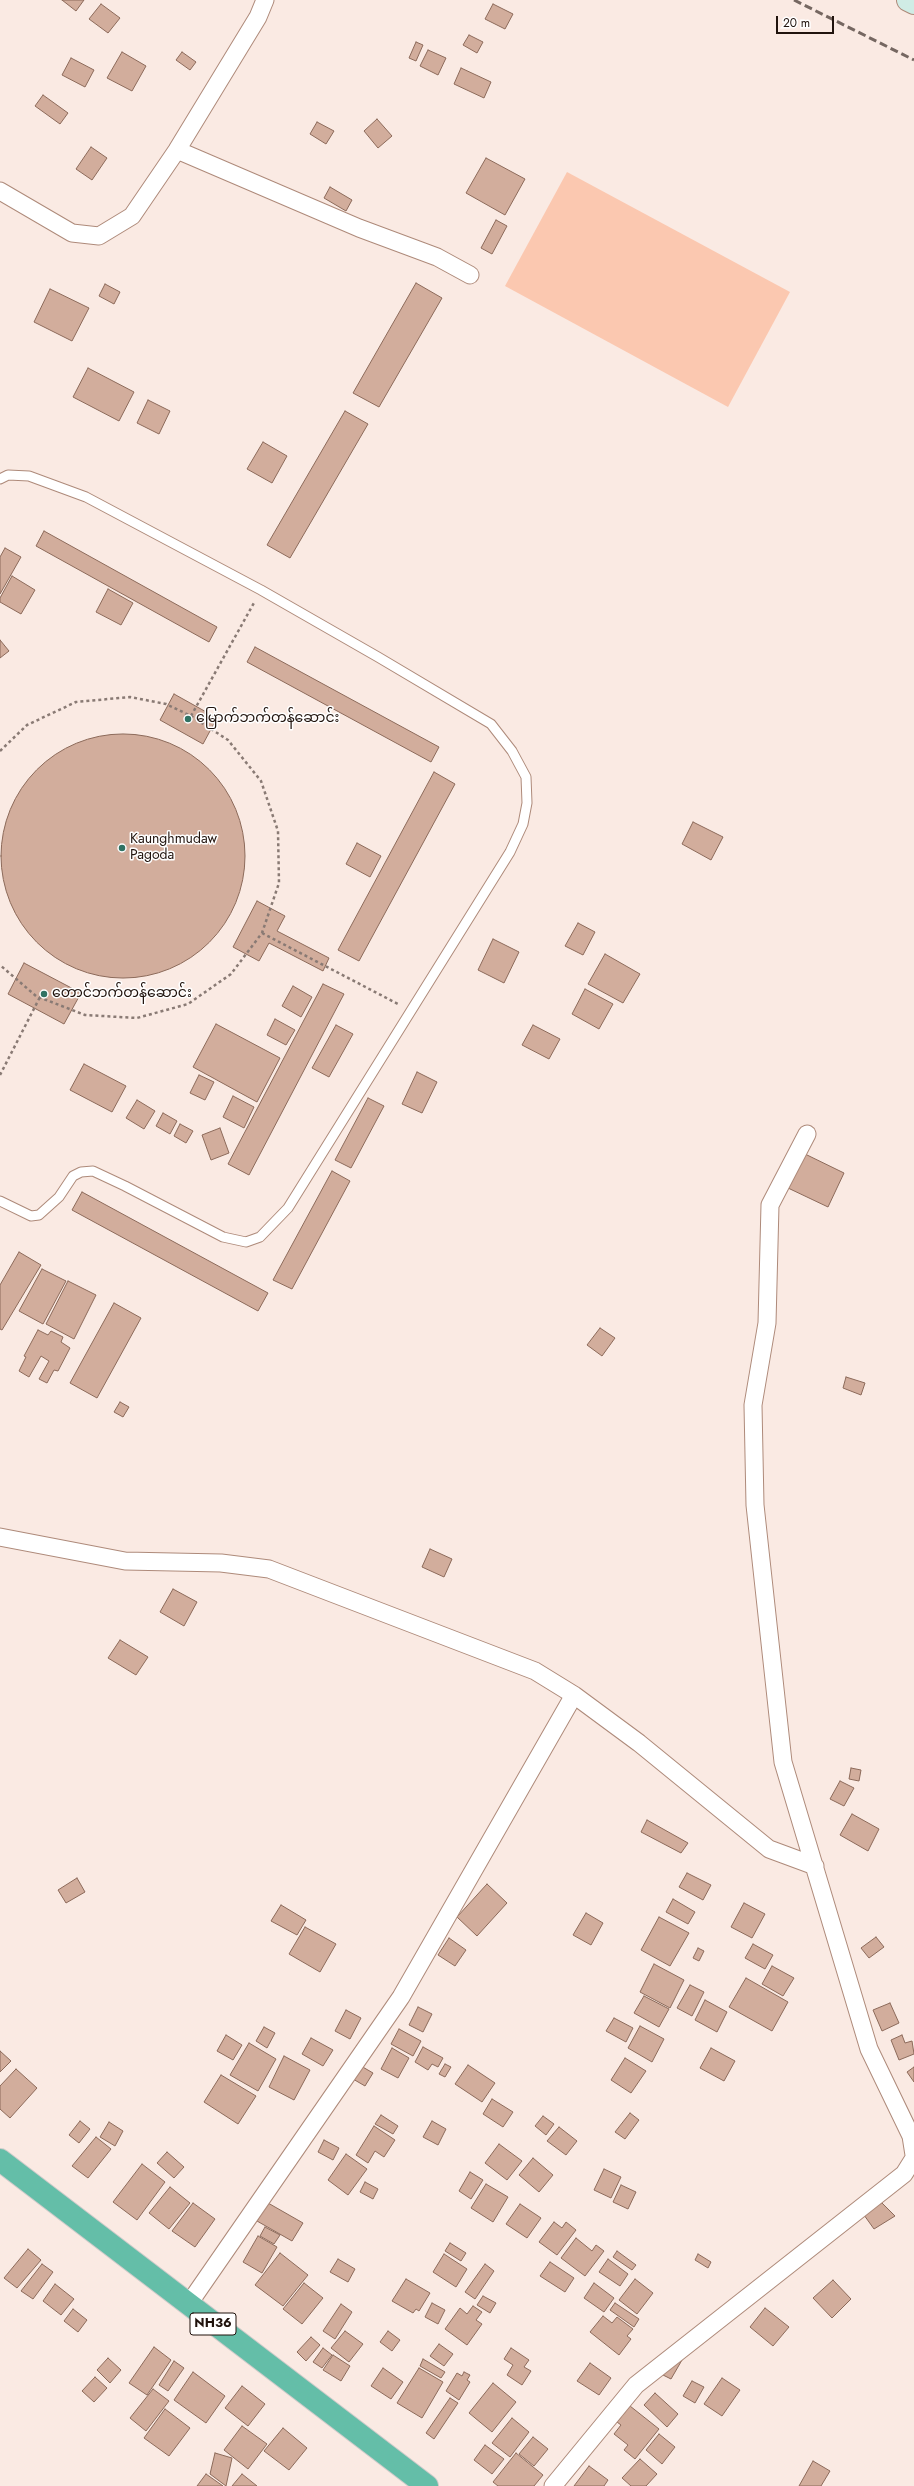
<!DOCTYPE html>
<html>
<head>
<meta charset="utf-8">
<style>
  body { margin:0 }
  #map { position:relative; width:914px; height:2486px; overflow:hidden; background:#faeae3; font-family:Jost,sans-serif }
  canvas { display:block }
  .scale { position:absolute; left:776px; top:16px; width:58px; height:18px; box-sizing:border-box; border:2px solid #20130d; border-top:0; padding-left:5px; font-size:12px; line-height:14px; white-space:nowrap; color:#20130d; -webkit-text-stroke:3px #fff; paint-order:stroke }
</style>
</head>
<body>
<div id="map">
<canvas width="914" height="2486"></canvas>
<div class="scale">20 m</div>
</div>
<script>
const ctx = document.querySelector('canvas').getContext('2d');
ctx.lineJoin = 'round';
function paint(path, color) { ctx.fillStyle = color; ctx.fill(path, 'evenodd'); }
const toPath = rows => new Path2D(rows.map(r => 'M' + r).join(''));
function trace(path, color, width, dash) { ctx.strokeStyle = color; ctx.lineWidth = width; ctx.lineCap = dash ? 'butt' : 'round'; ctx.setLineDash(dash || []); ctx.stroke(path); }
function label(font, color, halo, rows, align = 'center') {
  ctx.font = font + ' Jost,"Noto Sans Myanmar",sans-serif'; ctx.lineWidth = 3; ctx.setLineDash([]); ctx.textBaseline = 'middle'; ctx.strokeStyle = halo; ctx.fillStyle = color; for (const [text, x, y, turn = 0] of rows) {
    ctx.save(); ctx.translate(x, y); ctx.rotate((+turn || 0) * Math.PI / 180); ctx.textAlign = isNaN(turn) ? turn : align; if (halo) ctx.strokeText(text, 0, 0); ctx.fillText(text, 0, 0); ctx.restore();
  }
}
const water = toPath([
  [567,172,790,292,728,407,505,286]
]);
const building = toPath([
  [62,0,84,0,76,11,62,0],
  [101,4,120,18,108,33,89,19,101,4],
  [493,4,513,14,505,29,485,19,493,4],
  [469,35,483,42,477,53,463,45,469,35],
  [416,42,423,45,416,61,409,58,416,42],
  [428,50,446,58,438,75,420,66,428,50],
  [122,52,146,66,132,91,107,78,122,52],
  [182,52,196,62,190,70,176,60,182,52],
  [71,58,94,70,85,87,62,75,71,58],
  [461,68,491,82,484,98,454,84,461,68],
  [43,95,68,113,60,124,35,106,43,95],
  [377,119,392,136,378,148,364,131,377,119],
  [317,122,334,131,326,144,310,134,317,122],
  [91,147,107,158,92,180,76,169,91,147],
  [486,158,525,179,505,215,466,193,486,158],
  [330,187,352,200,346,211,324,198,330,187],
  [496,220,507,226,492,254,481,248,496,220],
  [416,283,442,298,379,407,353,393,416,283],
  [105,284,120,292,114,304,99,296,105,284],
  [50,289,89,308,72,341,34,322,50,289],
  [88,368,134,392,119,421,73,397,88,368],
  [148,400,170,411,159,434,137,423,148,400],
  [345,411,368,424,290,558,267,545,345,411],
  [263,442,287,456,272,483,247,469,263,442],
  [44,531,217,627,209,642,36,546,44,531],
  [5,548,21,557,0,594,0,557,5,548],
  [12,576,35,590,21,614,0,602,0,598,12,576],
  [108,589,133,603,121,625,96,612,108,589],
  [0,640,9,651,0,658,0,640],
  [255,647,439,747,431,762,247,662,255,647],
  [174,694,217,718,203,744,160,720,174,694],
  '1 856a122 122 0 1 1 244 0a122 122 0 1 1-244 0Z',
  [434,772,455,784,359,961,338,950,434,772],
  [693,822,723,837,711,860,682,844,693,822],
  [357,843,381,856,370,877,346,864,357,843],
  [257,901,285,916,277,931,329,958,323,971,269,943,259,961,233,947,257,901],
  [578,923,595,932,583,955,565,946,578,923],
  [493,939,519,952,504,983,478,970,493,939],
  [605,954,640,974,623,1003,588,984,605,954],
  [24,963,81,993,64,1024,8,994,24,963],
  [323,984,344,994,249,1175,228,1164,323,984],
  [293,986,312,997,301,1017,282,1006,293,986],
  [585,989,613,1004,599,1029,572,1014,585,989],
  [275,1019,295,1030,286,1045,267,1035,275,1019],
  [216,1024,280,1058,257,1102,193,1067,216,1024],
  [336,1025,353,1034,329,1077,312,1068,336,1025],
  [533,1025,560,1039,549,1059,522,1045,533,1025],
  [84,1064,126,1086,112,1112,70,1090,84,1064],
  [417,1072,437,1082,422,1113,402,1104,417,1072],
  [199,1075,214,1082,205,1100,190,1093,199,1075],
  [233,1096,254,1107,244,1128,223,1117,233,1096],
  [368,1098,384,1106,351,1168,335,1160,368,1098],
  [137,1100,155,1111,144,1129,126,1118,137,1100],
  [163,1113,177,1121,170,1134,156,1126,163,1113],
  [180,1124,193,1131,186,1143,174,1136,180,1124],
  [220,1128,229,1153,211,1160,202,1135,220,1128],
  [805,1154,844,1173,828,1207,788,1188,805,1154],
  [332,1171,350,1181,292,1289,273,1280,332,1171],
  [82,1192,268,1293,258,1311,72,1210,82,1192],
  [19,1252,41,1265,2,1330,0,1329,0,1285,19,1252],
  [42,1269,66,1281,43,1324,19,1311,42,1269],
  [68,1281,96,1295,74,1339,46,1324,68,1281],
  [114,1303,141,1318,97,1398,70,1383,114,1303],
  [600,1328,615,1338,602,1356,587,1345,600,1328],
  [38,1330,48,1335,51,1331,63,1337,61,1342,70,1348,58,1371,54,1370,47,1383,39,1379,49,1361,41,1356,29,1377,19,1371,26,1357,24,1356,38,1330],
  [846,1377,865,1383,861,1395,843,1388,846,1377],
  [120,1402,129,1407,123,1417,114,1412,120,1402],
  [430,1549,452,1559,444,1577,422,1567,430,1549],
  [173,1589,197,1602,184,1626,160,1612,173,1589],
  [120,1640,148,1657,136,1675,108,1658,120,1640],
  [851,1768,861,1770,859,1781,849,1779,851,1768],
  [840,1781,854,1788,844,1806,830,1799,840,1781],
  [852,1814,879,1829,868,1851,840,1835,852,1814],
  [647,1820,688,1843,681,1853,641,1832,647,1820],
  [687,1873,711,1885,703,1900,679,1887,687,1873],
  [77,1878,85,1892,66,1903,58,1890,77,1878],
  [487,1884,507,1903,477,1936,457,1917,487,1884],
  [673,1899,695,1912,688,1924,666,1912,673,1899],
  [744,1903,765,1914,752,1938,731,1927,744,1903],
  [281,1905,306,1920,297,1935,271,1921,281,1905],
  [586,1913,603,1923,591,1945,573,1935,586,1913],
  [659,1917,689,1933,670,1966,641,1950,659,1917],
  [305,1927,336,1944,320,1972,289,1954,305,1927],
  [876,1937,884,1947,869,1958,861,1948,876,1937],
  [449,1938,466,1950,455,1966,438,1955,449,1938],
  [753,1944,773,1955,765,1969,745,1958,753,1944],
  [698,1948,704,1951,699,1961,693,1958,698,1948],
  [654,1964,684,1980,670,2008,640,1992,654,1964],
  [772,1966,794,1978,783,1996,762,1984,772,1966],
  [746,1978,788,2002,772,2031,729,2007,746,1978],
  [690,1985,704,1992,692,2016,677,2008,690,1985],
  [644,1996,669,2009,659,2027,634,2013,644,1996],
  [705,2000,727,2012,717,2032,695,2020,705,2000],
  [890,2003,899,2023,882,2031,873,2010,890,2003],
  [418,2007,432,2014,423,2032,409,2025,418,2007],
  [346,2010,361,2018,350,2039,335,2031,346,2010],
  [614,2018,633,2028,626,2042,606,2031,614,2018],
  [640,2026,664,2039,652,2062,628,2048,640,2026],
  [264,2027,275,2033,267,2048,256,2041,264,2027],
  [399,2029,421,2041,413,2056,391,2044,399,2029],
  [226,2035,242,2045,233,2060,217,2051,226,2035],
  [902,2035,905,2043,912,2041,914,2054,899,2060,891,2040,902,2035],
  [311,2038,333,2050,323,2066,302,2054,311,2038],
  [249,2043,276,2059,258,2091,230,2075,249,2043],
  [423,2047,443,2058,438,2067,432,2064,428,2070,415,2062,423,2047],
  [392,2048,409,2058,398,2078,381,2069,392,2048],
  [711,2048,735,2061,724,2081,700,2068,711,2048],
  [0,2051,11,2061,0,2072,0,2051],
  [284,2056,310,2070,294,2100,269,2087,284,2056],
  [625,2058,646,2071,631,2093,611,2080,625,2058],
  [445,2064,451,2067,445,2077,439,2074,445,2064],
  [468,2065,495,2083,482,2102,455,2084,468,2065],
  [361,2066,373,2073,365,2086,353,2079,361,2066],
  [914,2067,914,2082,907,2072,914,2067],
  [16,2069,37,2088,10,2118,0,2109,0,2086,16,2069],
  [221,2075,256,2096,238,2124,204,2102,221,2075],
  [492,2099,513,2112,503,2127,483,2114,492,2099],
  [630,2113,639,2120,625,2139,615,2132,630,2113],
  [381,2115,398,2126,393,2134,375,2124,381,2115],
  [543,2116,554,2124,546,2135,535,2126,543,2116],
  [80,2121,90,2129,79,2143,69,2135,80,2121],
  [432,2121,446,2129,438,2145,423,2137,432,2121],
  [109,2122,123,2131,115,2146,100,2137,109,2122],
  [374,2126,395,2140,384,2157,375,2151,368,2163,356,2155,374,2126],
  [559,2127,577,2141,566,2155,547,2141,559,2127],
  [96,2137,111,2149,88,2178,72,2166,96,2137],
  [324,2140,339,2148,333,2160,318,2152,324,2140],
  [499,2144,522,2161,507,2180,485,2163,499,2144],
  [167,2152,184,2167,174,2178,157,2163,167,2152],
  [346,2154,367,2169,348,2195,328,2180,346,2154],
  [533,2158,553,2175,539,2192,519,2175,533,2158],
  [142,2164,165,2182,137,2220,113,2202,142,2164],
  [604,2169,621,2177,611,2198,594,2190,604,2169],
  [470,2172,483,2180,471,2199,459,2191,470,2172],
  [365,2182,378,2189,373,2199,360,2192,365,2182],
  [486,2184,508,2197,493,2222,471,2208,486,2184],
  [621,2185,636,2192,628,2209,613,2202,621,2185],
  [170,2187,190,2203,169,2229,149,2213,170,2187],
  [193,2203,215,2219,195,2247,172,2231,193,2203],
  [268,2203,303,2223,292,2241,257,2221,268,2203],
  [882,2203,895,2216,874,2229,864,2215,870,2208,882,2203],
  [520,2204,541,2218,527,2238,506,2224,520,2204],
  [554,2222,562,2228,566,2222,576,2230,557,2255,539,2242,554,2222],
  [265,2227,280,2235,274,2244,260,2236,265,2227],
  [258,2236,277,2247,262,2273,243,2262,258,2236],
  [576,2238,592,2251,596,2245,604,2251,585,2276,561,2258,576,2238],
  [450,2243,466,2253,461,2261,445,2251,450,2243],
  [28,2249,41,2260,17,2288,4,2278,28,2249],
  [617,2251,636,2265,632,2270,613,2257,617,2251],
  [280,2253,308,2275,283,2306,255,2285,280,2253],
  [444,2254,467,2269,456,2287,433,2272,444,2254],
  [698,2254,711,2262,708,2268,695,2260,698,2254],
  [338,2259,355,2269,348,2282,330,2272,338,2259],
  [608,2259,628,2274,620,2286,599,2272,608,2259],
  [550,2262,574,2278,565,2292,540,2276,550,2262],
  [42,2264,53,2272,33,2299,21,2291,42,2264],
  [485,2264,494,2271,475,2299,465,2292,485,2264],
  [406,2279,430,2293,419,2311,416,2309,413,2313,392,2301,406,2279],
  [635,2279,653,2293,637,2314,619,2300,635,2279],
  [833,2280,851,2299,832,2318,813,2298,833,2280],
  [304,2283,323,2298,302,2324,283,2309,304,2283],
  [594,2283,614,2298,604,2312,584,2298,594,2283],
  [55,2284,74,2299,61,2315,43,2301,55,2284],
  [483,2296,496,2303,490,2313,477,2305,483,2296],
  [432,2303,445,2310,438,2324,425,2317,432,2303],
  [615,2303,639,2319,634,2327,610,2310,615,2303],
  [341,2304,352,2312,335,2339,323,2331,341,2304],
  [473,2306,482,2312,476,2320,482,2324,467,2345,445,2329,460,2308,467,2314,473,2306],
  [765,2308,789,2327,773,2346,750,2327,765,2308],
  [73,2309,87,2320,78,2332,64,2321,73,2309],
  [603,2316,612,2323,617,2317,633,2329,627,2336,631,2339,619,2355,590,2332,603,2316],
  [345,2331,363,2344,349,2362,331,2348,345,2331],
  [388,2331,400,2340,392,2351,380,2342,388,2331],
  [311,2337,320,2345,306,2361,297,2352,311,2337],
  [439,2344,453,2354,444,2366,430,2356,439,2344],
  [154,2347,171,2360,147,2395,129,2383,154,2347],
  [323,2348,332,2355,322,2368,313,2362,323,2348],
  [511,2348,529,2360,524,2367,531,2371,522,2385,507,2375,513,2365,504,2359,511,2348],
  [333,2355,350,2366,341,2381,323,2370,333,2355],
  [108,2358,121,2370,110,2383,97,2370,108,2358],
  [677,2358,682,2360,671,2379,661,2374,677,2358],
  [423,2359,445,2372,441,2378,420,2366,423,2359],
  [174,2361,184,2368,168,2391,159,2385,174,2361],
  [590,2363,611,2378,599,2395,577,2381,590,2363],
  [383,2368,403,2382,391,2399,371,2386,383,2368],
  [419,2368,443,2382,422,2418,397,2403,419,2368],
  [193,2372,225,2396,206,2423,174,2400,193,2372],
  [464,2372,470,2375,467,2380,470,2382,459,2400,446,2391,457,2373,462,2376,464,2372],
  [95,2377,107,2388,94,2402,82,2391,95,2377],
  [722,2378,740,2390,722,2416,704,2404,722,2378],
  [692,2381,704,2387,695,2403,683,2396,692,2381],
  [493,2383,516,2402,492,2432,469,2413,493,2383],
  [242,2386,265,2404,248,2426,225,2408,242,2386],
  [153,2389,169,2401,146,2431,130,2418,153,2389],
  [655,2393,678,2414,667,2427,644,2405,655,2393],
  [450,2398,458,2403,434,2439,426,2433,450,2398],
  [630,2406,659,2429,635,2459,624,2450,628,2445,614,2434,621,2425,617,2422,630,2406],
  [165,2409,190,2428,169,2456,144,2438,165,2409],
  [512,2418,529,2432,510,2457,492,2443,512,2418],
  [242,2426,267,2444,248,2469,224,2450,242,2426],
  [283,2428,307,2448,289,2470,264,2451,283,2428],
  [659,2434,675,2447,662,2464,646,2450,659,2434],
  [533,2437,548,2449,534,2466,519,2454,533,2437],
  [485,2445,504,2459,492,2474,474,2460,485,2445],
  [215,2453,232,2458,226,2486,210,2474,215,2453],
  [516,2453,543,2475,534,2486,498,2486,493,2482,516,2453],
  [640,2459,657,2474,646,2486,631,2486,622,2478,640,2459],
  [813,2461,830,2471,821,2486,799,2486,813,2461],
  [589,2466,608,2480,604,2486,574,2486,589,2466],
  [206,2474,223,2486,197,2486,206,2474],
  [242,2474,257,2486,232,2486,242,2474]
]);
const path = toPath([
  [191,716,255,601],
  [0,751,27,725,76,702,130,697,166,704,191,716,228,740,261,781,278,831,279,883,262,933,231,974,188,1004,137,1018,85,1015,36,996,0,965],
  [262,933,398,1004],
  [0,1075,40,997]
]);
const lane = toPath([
  [0,479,8,475,29,476,86,497,261,590,378,657,491,724,512,751,526,777,527,803,523,824,510,852,288,1208,260,1237,246,1242,223,1237,125,1186,93,1171,81,1172,73,1176,59,1197,39,1215,31,1216,0,1201]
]);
const street = toPath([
  [177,150,359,228,437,257,470,275],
  [0,191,72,233,99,236,132,216,177,150,258,17,265,0],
  [807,1134,770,1205,767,1323,753,1405,755,1505,783,1762,869,2049,911,2136,914,2155],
  [0,1537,125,1561,221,1563,269,1569,535,1671,574,1695,639,1743,769,1849,815,1866],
  [188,2305,401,1997,574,1695],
  [553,2486,636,2385,904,2174,914,2158]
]);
const secondary = toPath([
  [908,0,914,3]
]);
const highway = toPath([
  [0,2160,427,2486]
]);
const rail = toPath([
  [794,0,914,60]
]);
const markers = [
  [188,719,4,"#307263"],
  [122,848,4,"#307263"],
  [44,994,4,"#307263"]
];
const shields = [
  [213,2324,46]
];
const shieldNames = [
  ["NH36",213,2324]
];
const poiNames = [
  ["မြောက်ဘက်တန်ဆောင်း",196,719],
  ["Kaunghmudaw",130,840],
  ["Pagoda",130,856],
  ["တောင်ဘက်တန်ဆောင်း",52,994]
];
paint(water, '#fbc8b0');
paint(building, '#d2ad9c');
trace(building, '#8c6a5a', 1);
trace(lane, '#ae8a7a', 11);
trace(street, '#ae8a7a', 19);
trace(secondary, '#ae8a7a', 24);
trace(highway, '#cecbca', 24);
trace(path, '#897a74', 2.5, [3, 3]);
trace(lane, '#fff', 9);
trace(street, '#fff', 17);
trace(secondary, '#d0ece5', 22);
trace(highway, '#64bea8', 22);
trace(rail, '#756761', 3, [8, 4]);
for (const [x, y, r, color] of markers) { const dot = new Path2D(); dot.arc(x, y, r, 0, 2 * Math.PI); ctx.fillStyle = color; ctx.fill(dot); trace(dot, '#fff', 1.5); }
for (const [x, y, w] of shields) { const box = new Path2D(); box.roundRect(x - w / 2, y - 11, w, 22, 3); ctx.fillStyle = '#fff'; ctx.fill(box); trace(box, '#20130d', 1); }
label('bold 13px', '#20130d', null, shieldNames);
label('14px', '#20130d', '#fff', poiNames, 'left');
</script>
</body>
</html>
